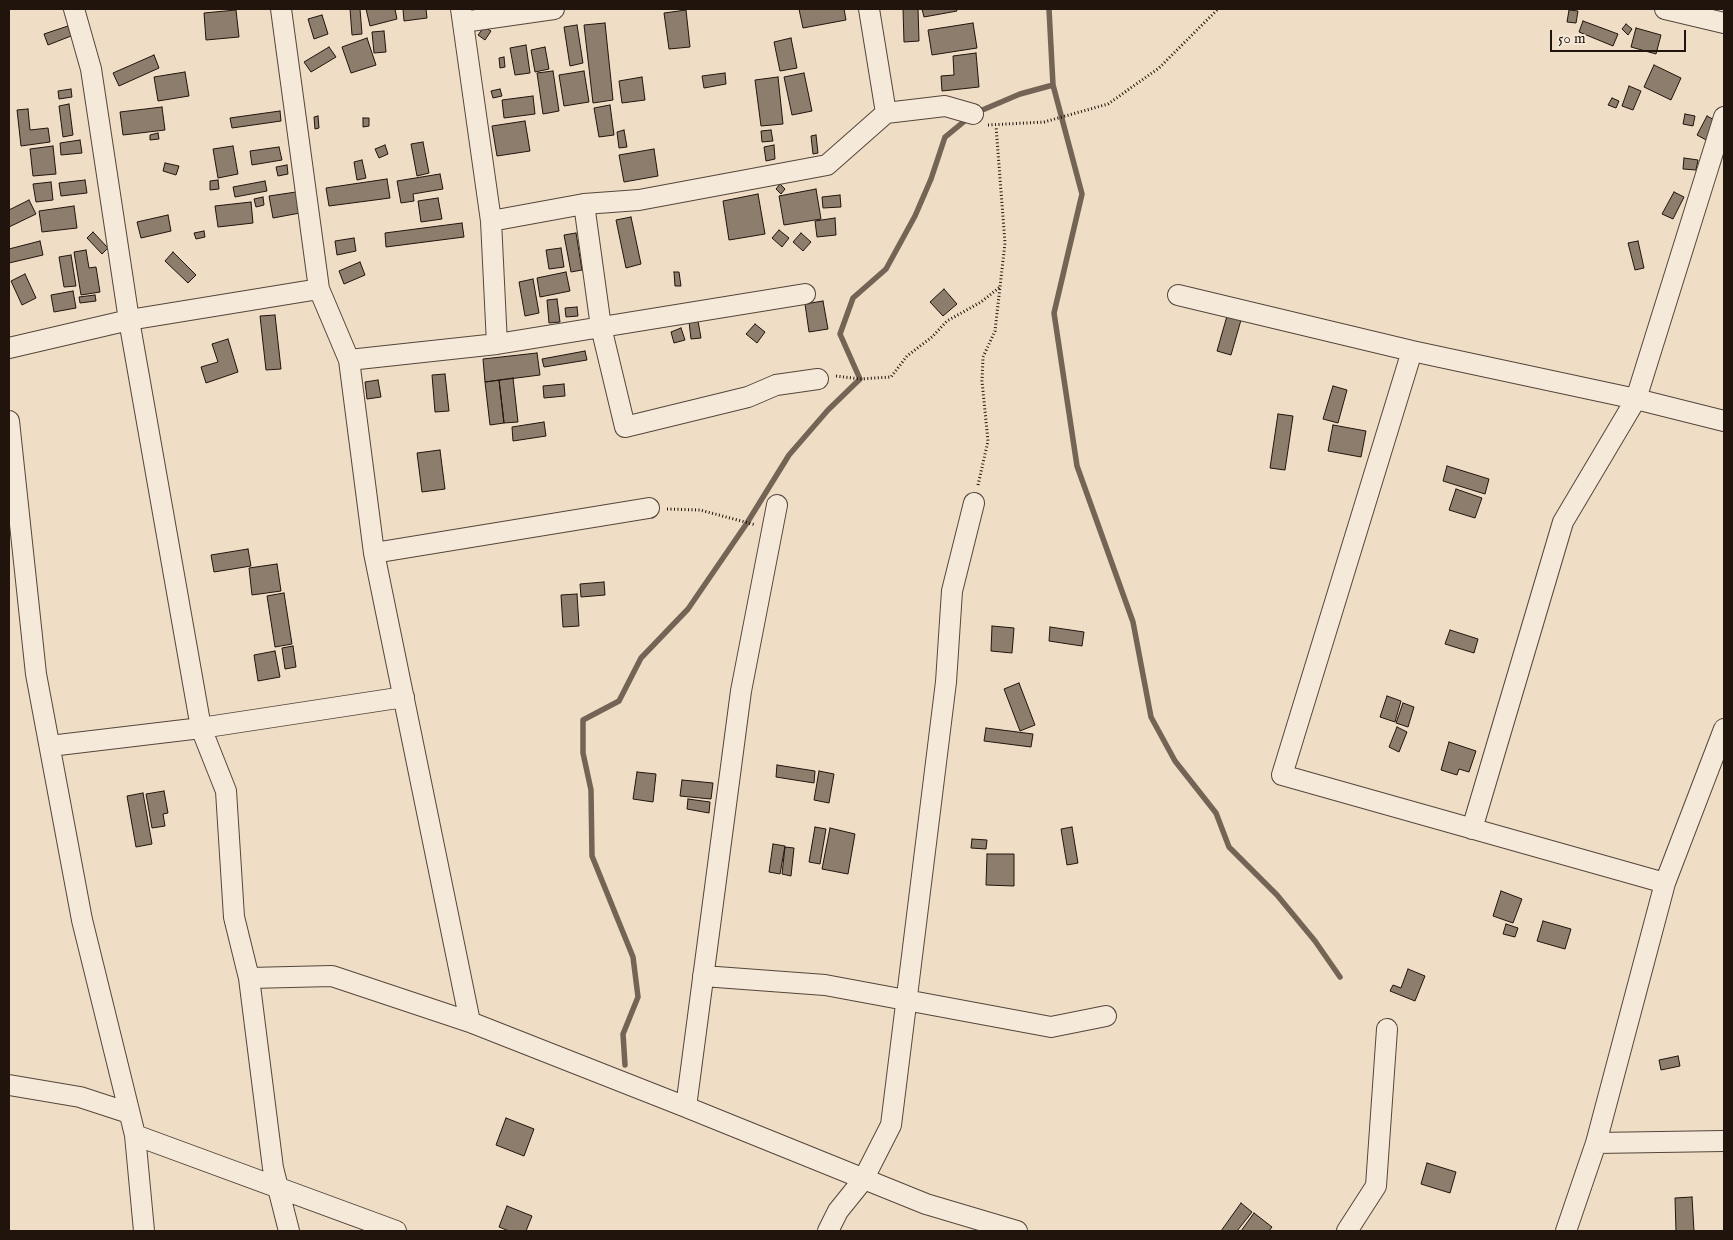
<!DOCTYPE html>
<html>
<head>
<meta charset="utf-8">
<style>
  body { margin:0 }
  #map { position:relative; width:1733px; height:1240px; overflow:hidden; background:#efddc5; font-family:"IM FELL English",serif }
  canvas { display:block }
  .frame { position:absolute; inset:0; border:10px solid #21140d; pointer-events:none }
  .scale { position:absolute; left:1550px; top:30px; width:136px; height:22px; box-sizing:border-box; border:2px solid #21140d; border-top:0; padding-left:6px; font-size:15px; line-height:18px; white-space:nowrap; color:#21140d; -webkit-text-stroke:4px #f5e9d9; paint-order:stroke }
</style>
</head>
<body>
<div id="map">
<canvas width="1733" height="1240"></canvas>
<div class="frame"></div>
<div class="scale">50 m</div>
</div>
<script>
const ctx = document.querySelector('canvas').getContext('2d');
ctx.lineJoin = 'round';
const toPath = rows => new Path2D(rows.map(r => 'M' + r).join(''));
function trace(path, color, width, dash) { ctx.strokeStyle = color; ctx.lineWidth = width; ctx.lineCap = dash ? 'butt' : 'round'; ctx.setLineDash(dash || []); ctx.stroke(path); }
function paint(path, color) { ctx.fillStyle = color; ctx.fill(path, 'evenodd'); }
const stream = toPath([
  [1049,9,1053,85,1082,194,1054,313,1077,466,1133,622,1151,717,1175,761,1216,813,1229,847,1277,895,1315,941,1340,977],
  [625,1065,623,1034,638,997,633,957,592,856,591,790,583,753,583,720,619,701,641,658,688,609,747,523,789,455,828,410,860,379,840,334,853,298,886,269,915,216,931,179,945,137,973,114,1020,94,1053,85]
]);
const building = toPath([
  [350,9,360,9,362,34,352,35,350,9],
  [366,9,395,9,397,19,370,26,366,9],
  [403,9,426,9,427,18,404,21,403,9],
  [799,9,844,9,846,20,803,28,799,9],
  [903,9,918,9,919,41,904,42,903,9],
  [922,9,956,9,957,11,924,17,922,9],
  [236,10,239,37,206,40,204,13,236,10],
  [686,10,690,47,669,49,664,13,686,10],
  [1569,10,1578,11,1576,23,1567,22,1569,10],
  [322,15,328,34,314,39,308,19,322,15],
  [1583,21,1618,34,1613,46,1579,32,1583,21],
  [605,23,613,100,593,103,584,25,605,23],
  [973,23,977,48,932,55,928,30,973,23],
  [1626,24,1632,29,1628,35,1622,29,1626,24],
  [577,25,583,63,570,66,564,27,577,25],
  [68,26,71,36,48,45,44,34,68,26],
  [484,27,491,31,485,40,478,35,484,27],
  [1636,28,1661,35,1656,54,1631,47,1636,28],
  [384,31,386,52,374,53,372,32,384,31],
  [367,38,376,65,351,73,342,47,367,38],
  [791,38,797,68,780,71,774,42,791,38],
  [526,45,530,73,515,75,510,48,526,45],
  [329,47,336,57,311,72,304,62,329,47],
  [545,47,549,69,535,72,531,50,545,47],
  [976,53,979,87,942,91,941,76,954,75,953,56,976,53],
  [154,55,159,68,119,86,113,73,154,55],
  [504,57,505,67,500,68,499,58,504,57],
  [1654,65,1681,78,1671,100,1644,87,1654,65],
  [553,71,559,111,543,114,537,73,553,71],
  [584,71,589,102,564,106,559,75,584,71],
  [185,72,189,96,158,101,154,77,185,72],
  [725,73,726,84,704,88,702,76,725,73],
  [804,73,812,111,792,115,784,77,804,73],
  [642,77,645,100,622,103,619,81,642,77],
  [778,77,783,124,761,126,755,80,778,77],
  [1629,86,1641,91,1633,110,1622,106,1629,86],
  [71,89,72,97,59,99,58,91,71,89],
  [500,89,502,96,493,98,491,91,500,89],
  [533,96,535,114,504,118,502,100,533,96],
  [1612,98,1619,101,1616,108,1608,105,1612,98],
  [69,104,73,135,63,137,59,106,69,104],
  [610,105,614,135,599,137,594,108,610,105],
  [162,107,165,130,123,135,120,112,162,107],
  [28,109,30,130,48,128,50,142,21,146,17,110,28,109],
  [280,111,281,121,232,128,230,118,280,111],
  [1685,114,1695,116,1693,126,1683,124,1685,114],
  [318,116,319,128,315,129,314,117,318,116],
  [1707,116,1718,122,1708,141,1697,135,1707,116],
  [363,118,369,118,369,126,363,127,363,118],
  [525,121,530,151,497,156,492,126,525,121],
  [624,130,627,147,619,148,617,132,624,130],
  [771,130,773,141,762,142,761,131,771,130],
  [158,133,159,139,150,140,150,135,158,133],
  [816,135,818,153,813,154,811,136,816,135],
  [80,140,82,153,61,155,60,143,80,140],
  [423,142,429,173,417,176,411,144,423,142],
  [385,145,388,154,379,158,375,149,385,145],
  [774,145,775,159,766,161,764,147,774,145],
  [53,146,56,174,33,176,30,149,53,146],
  [233,146,238,174,218,178,213,149,233,146],
  [279,147,282,160,252,165,250,151,279,147],
  [654,149,658,176,624,182,619,155,654,149],
  [1684,158,1698,160,1696,170,1683,169,1684,158],
  [362,160,366,178,357,180,354,162,362,160],
  [165,163,179,166,176,175,163,171,165,163],
  [287,165,288,174,278,176,276,167,287,165],
  [440,174,443,189,413,194,414,201,401,203,397,181,440,174],
  [387,179,390,198,329,206,326,188,387,179],
  [85,180,87,193,61,196,59,183,85,180],
  [218,180,219,189,210,190,210,181,218,180],
  [265,181,267,191,235,197,233,187,265,181],
  [51,182,53,200,36,202,33,184,51,182],
  [780,184,785,189,781,194,776,189,780,184],
  [816,189,821,219,784,225,779,196,816,189],
  [296,192,300,213,273,218,269,196,296,192],
  [1674,192,1684,197,1673,219,1662,214,1674,192],
  [758,194,765,234,729,240,723,201,758,194],
  [840,195,841,207,823,208,822,197,840,195],
  [263,197,264,205,256,207,254,199,263,197],
  [438,198,442,219,421,222,418,201,438,198],
  [29,200,36,214,9,227,9,210,29,200],
  [251,202,253,223,218,227,215,206,251,202],
  [74,206,77,228,42,232,39,211,74,206],
  [168,215,171,231,141,238,137,222,168,215],
  [631,217,641,264,626,268,616,220,631,217],
  [835,218,836,235,817,237,815,221,835,218],
  [462,223,464,237,386,247,385,233,462,223],
  [779,230,789,238,782,247,772,238,779,230],
  [204,231,205,237,196,239,194,233,204,231],
  [93,232,108,248,102,254,87,238,93,232],
  [576,233,582,270,571,272,564,235,576,233],
  [801,233,811,242,803,251,793,242,801,233],
  [354,238,356,251,337,255,335,241,354,238],
  [40,241,43,255,9,263,9,249,40,241],
  [1638,241,1644,268,1635,270,1628,243,1638,241],
  [561,248,564,267,549,269,546,250,561,248],
  [86,250,89,268,96,267,100,292,81,295,74,252,86,250],
  [173,252,196,275,188,283,165,261,173,252],
  [71,255,76,286,64,287,59,257,71,255],
  [360,262,365,275,344,284,339,271,360,262],
  [566,272,570,291,540,297,537,278,566,272],
  [674,272,679,272,681,286,675,286,674,272],
  [25,274,36,298,22,305,11,281,25,274],
  [533,279,539,313,525,316,519,282,533,279],
  [944,289,957,304,943,316,930,302,944,289],
  [73,291,76,308,54,312,51,295,73,291],
  [95,295,96,301,80,303,79,297,95,295],
  [557,299,560,322,549,323,547,300,557,299],
  [823,301,828,329,809,332,805,304,823,301],
  [577,307,578,316,566,317,565,308,577,307],
  [275,315,281,369,266,370,260,316,275,315],
  [1227,316,1241,320,1231,355,1217,351,1227,316],
  [698,321,701,338,691,339,689,322,698,321],
  [755,324,765,332,757,343,746,334,755,324],
  [681,328,685,340,674,343,671,332,681,328],
  [228,339,238,372,206,383,201,367,218,362,212,344,228,339],
  [585,351,587,360,544,367,542,359,585,351],
  [537,353,540,375,485,382,483,359,537,353],
  [445,374,449,411,435,412,432,375,445,374],
  [513,378,518,422,504,423,499,380,513,378],
  [378,380,381,397,367,399,365,382,378,380],
  [499,380,504,423,490,425,485,382,499,380],
  [564,384,565,396,544,398,543,386,564,384],
  [1333,386,1347,390,1338,423,1323,419,1333,386],
  [1278,414,1293,416,1285,470,1270,468,1278,414],
  [544,422,546,436,513,441,512,427,544,422],
  [1333,425,1366,431,1361,457,1328,451,1333,425],
  [440,450,445,489,422,492,417,453,440,450],
  [1447,466,1489,479,1485,494,1443,481,1447,466],
  [1456,489,1482,498,1475,518,1449,510,1456,489],
  [248,549,251,566,214,572,211,555,248,549],
  [277,564,281,591,252,595,249,568,277,564],
  [604,582,605,595,581,597,580,584,604,582],
  [284,593,292,644,275,647,267,596,284,593],
  [577,594,579,626,563,627,561,595,577,594],
  [992,626,1014,628,1012,653,991,651,992,626],
  [1050,627,1084,632,1082,646,1049,641,1050,627],
  [1450,630,1478,639,1474,653,1445,644,1450,630],
  [293,646,296,667,285,669,282,648,293,646],
  [275,651,280,677,258,681,254,655,275,651],
  [1019,683,1035,725,1020,731,1004,689,1019,683],
  [1387,696,1401,701,1395,722,1380,717,1387,696],
  [1403,703,1414,707,1408,727,1396,723,1403,703],
  [1397,727,1407,732,1399,752,1389,747,1397,727],
  [986,728,1033,734,1031,747,984,741,986,728],
  [1449,742,1476,751,1469,772,1459,769,1457,775,1441,770,1449,742],
  [777,765,815,771,814,783,776,777,777,765],
  [819,771,834,774,829,803,814,800,819,771],
  [637,772,656,774,653,802,633,799,637,772],
  [682,780,713,783,711,799,680,796,682,780],
  [164,791,168,813,163,814,165,826,152,828,146,794,164,791],
  [143,793,152,844,136,847,127,796,143,793],
  [688,799,710,802,709,813,687,809,688,799],
  [815,827,826,829,820,864,809,862,815,827],
  [1072,827,1078,863,1067,865,1061,829,1072,827],
  [830,828,855,834,848,874,822,869,830,828],
  [972,839,987,840,986,849,971,848,972,839],
  [773,844,785,846,780,874,769,872,773,844],
  [785,847,794,848,791,876,782,874,785,847],
  [987,854,1014,854,1014,886,986,885,987,854],
  [1501,891,1522,899,1513,923,1493,916,1501,891],
  [1543,921,1571,929,1565,949,1537,941,1543,921],
  [1506,924,1518,928,1515,937,1503,934,1506,924],
  [1408,969,1425,976,1415,1001,1390,991,1393,985,1401,988,1408,969],
  [1678,1056,1680,1066,1661,1070,1659,1060,1678,1056],
  [506,1118,534,1129,524,1156,496,1145,506,1118],
  [1427,1163,1456,1172,1450,1193,1421,1184,1427,1163],
  [1692,1197,1694,1231,1676,1231,1675,1198,1692,1197],
  [1241,1203,1252,1212,1237,1231,1221,1231,1241,1203],
  [507,1206,532,1216,526,1231,509,1231,499,1227,507,1206],
  [1254,1213,1272,1227,1269,1231,1241,1231,1254,1213]
]);
const path = toPath([
  [988,125,1044,122,1108,104,1159,68,1218,9],
  [836,376,860,379,891,377,907,356,932,337,947,321,981,302,1000,287],
  [978,485,988,441,982,381,983,357,995,331,1005,243,996,126],
  [667,509,700,510,756,525]
]);
const minor = toPath([
  [74,9,91,69,129,320,201,728,226,791,234,917,249,978,273,1168,289,1231],
  [281,9,319,289,349,360,374,553,470,1022],
  [461,9,491,221,497,344],
  [869,9,886,113],
  [1665,9,1724,23],
  [463,22,554,9],
  [584,204,601,327,625,427,748,397,776,385,818,379],
  [491,221,584,204,639,200,827,165,886,113,945,106,973,114],
  [1178,295,1412,351,1636,399,1724,421],
  [9,348,129,320,319,289],
  [1412,351,1282,775,1665,883],
  [349,360,497,344,805,294],
  [9,421,36,674,82,920,135,1135,144,1231],
  [777,505,741,691,686,1107,926,1204,1017,1231],
  [374,553,649,508],
  [50,746,201,728,404,697],
  [1472,829,1563,522,1636,399,1724,117],
  [703,976,825,985,1051,1027,1106,1016],
  [249,978,332,976,470,1022,686,1107],
  [9,1085,80,1097,129,1113],
  [135,1135,396,1231],
  [1596,1143,1724,1141],
  [828,1231,838,1211,863,1180,891,1125,946,682,952,591,974,503],
  [1347,1231,1376,1186,1387,1029],
  [1566,1231,1596,1143,1665,883,1724,729]
]);
trace(stream, '#736456', 5.5);
paint(building, '#8c7d6d');
trace(building, '#21140d', 1);
trace(minor, '#54463b', 22);
trace(path, '#21140d', 3, [1, 2.5]);
trace(minor, '#f5e9d9', 20);
</script>
</body>
</html>
